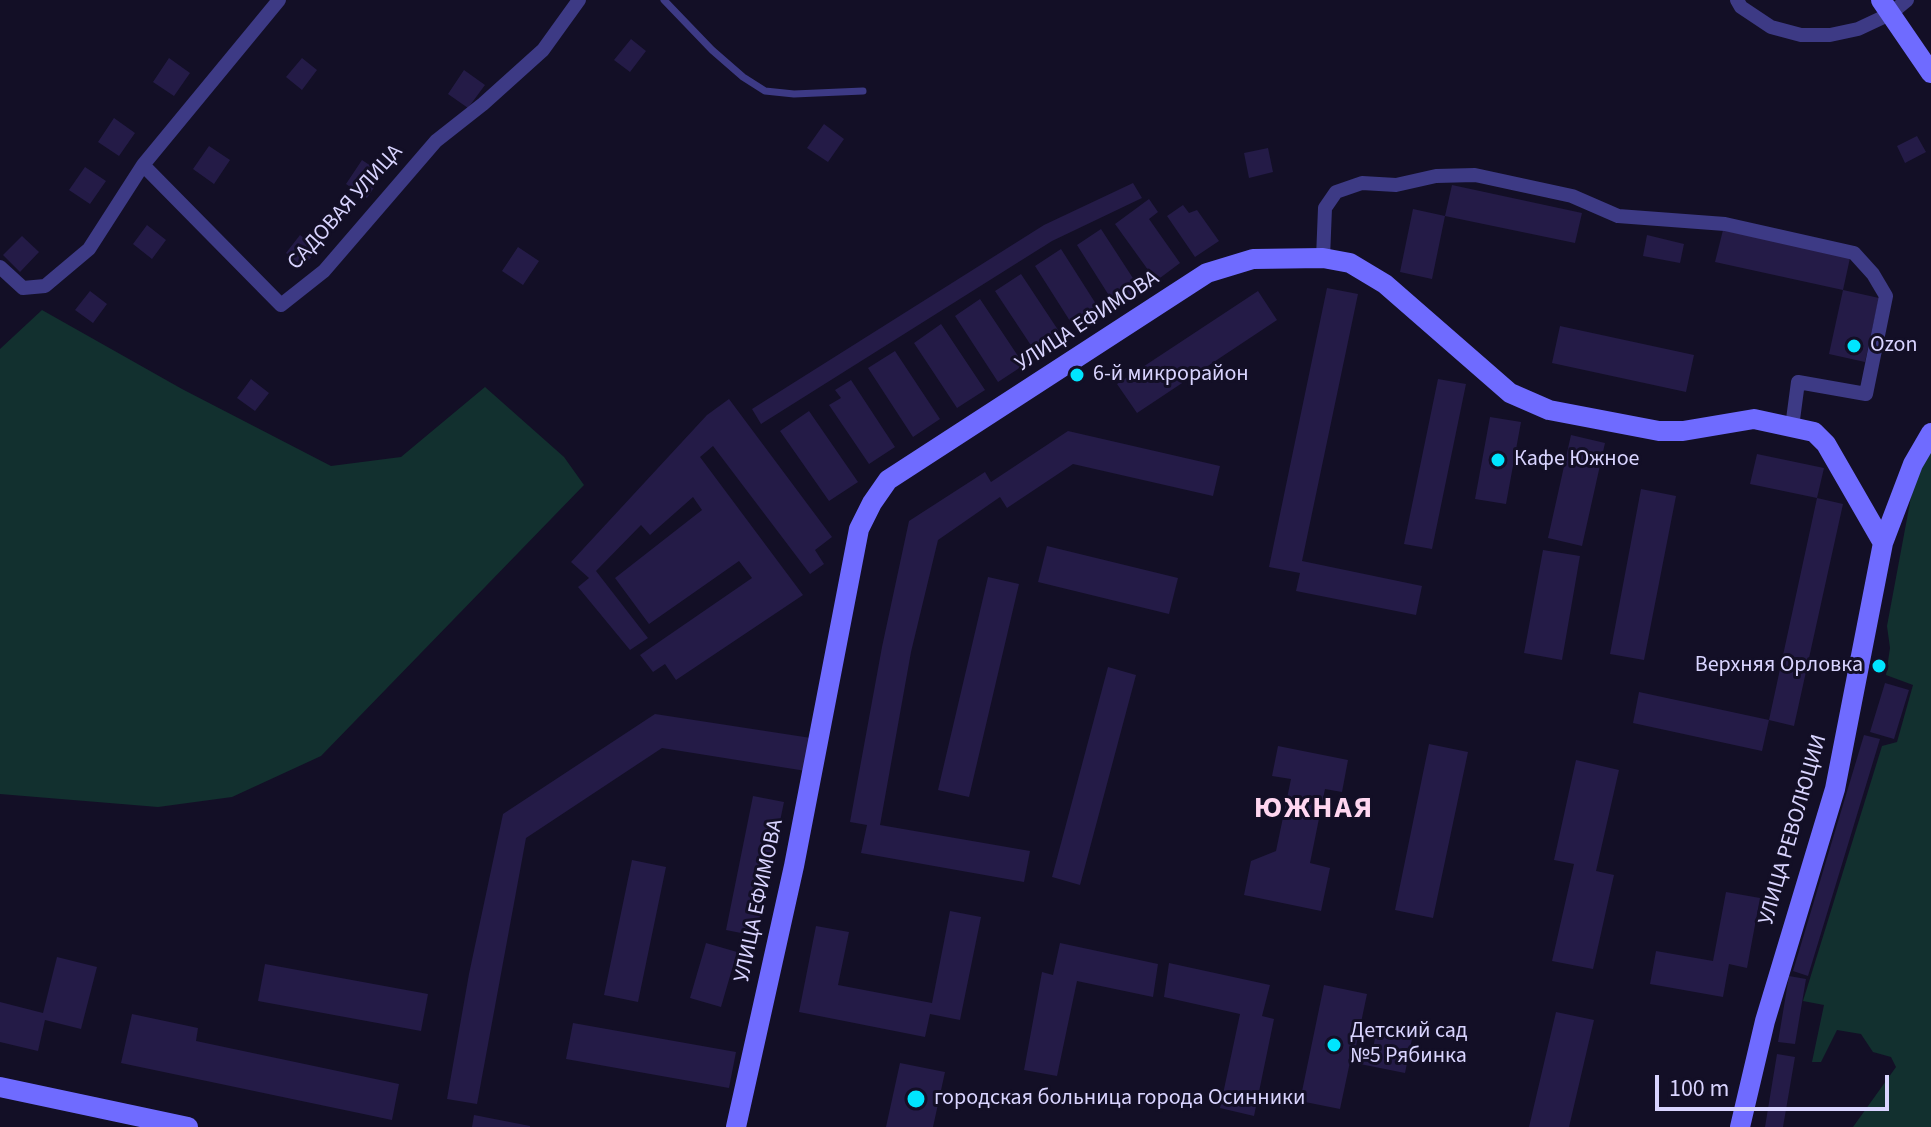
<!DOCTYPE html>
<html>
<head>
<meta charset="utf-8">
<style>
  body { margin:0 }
  #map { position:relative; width:1931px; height:1127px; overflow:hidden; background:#130f26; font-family:"Source Sans 3",sans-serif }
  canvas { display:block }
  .scale { position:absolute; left:1655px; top:1075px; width:234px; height:36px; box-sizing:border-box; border:4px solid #d9d4ff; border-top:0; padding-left:10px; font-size:24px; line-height:28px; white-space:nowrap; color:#d9d4ff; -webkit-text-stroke:6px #130f26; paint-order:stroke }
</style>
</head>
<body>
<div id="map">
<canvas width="1931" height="1127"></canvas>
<div class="scale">100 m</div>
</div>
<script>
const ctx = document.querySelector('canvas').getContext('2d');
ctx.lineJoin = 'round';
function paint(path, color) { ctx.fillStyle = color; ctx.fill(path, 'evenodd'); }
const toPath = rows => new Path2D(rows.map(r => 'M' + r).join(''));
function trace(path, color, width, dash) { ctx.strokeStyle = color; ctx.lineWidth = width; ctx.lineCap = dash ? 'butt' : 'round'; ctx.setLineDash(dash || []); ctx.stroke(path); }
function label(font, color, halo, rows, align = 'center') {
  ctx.font = font + ' "Source Sans 3",sans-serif'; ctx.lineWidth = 6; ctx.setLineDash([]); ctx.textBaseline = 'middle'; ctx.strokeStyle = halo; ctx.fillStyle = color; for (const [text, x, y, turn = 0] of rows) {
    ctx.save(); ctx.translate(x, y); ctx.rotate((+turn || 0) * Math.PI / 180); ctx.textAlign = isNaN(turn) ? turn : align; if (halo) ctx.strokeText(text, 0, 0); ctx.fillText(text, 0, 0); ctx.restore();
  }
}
const green = toPath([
  [42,310,182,389,331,466,401,457,485,387,564,457,584,485,321,756,232,797,158,807,0,794,0,349],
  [1931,445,1931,1127,1853,1127,1896,1067,1891,1057,1873,1052,1861,1034,1837,1030,1821,1062,1812,1062,1824,1005,1803,1001,1882,746,1897,742,1913,685,1886,675,1890,648,1887,626,1911,497,1923,456]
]);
const building = toPath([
  [631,39,646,51,630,72,614,60],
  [169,58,190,73,174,96,153,82],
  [302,58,317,70,302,90,286,77],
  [464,70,485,85,468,108,448,94],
  [114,118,135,133,119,156,98,142],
  [824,124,844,139,828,162,807,148],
  [1917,136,1926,152,1905,163,1897,146],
  [209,146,230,160,214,184,193,169],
  [1268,148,1273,172,1249,178,1244,153],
  [362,160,383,174,367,198,346,184],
  [85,167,106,181,90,204,69,190],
  [1133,183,1142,198,1052,241,761,424,752,409,1044,225],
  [1452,185,1582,213,1575,243,1445,216],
  [1149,199,1158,212,1149,219,1180,263,1156,281,1115,224],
  [1183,205,1189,213,1197,210,1219,241,1195,257,1167,216],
  [1413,209,1445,216,1432,279,1400,272],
  [147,225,166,240,152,259,133,244],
  [1101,229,1140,289,1115,305,1077,245],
  [1723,230,1850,258,1843,290,1715,262],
  [300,235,318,249,303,267,286,253],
  [1647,235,1684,244,1680,263,1643,256],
  [22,236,39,252,20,272,3,255],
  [518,247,539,261,523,285,502,271],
  [1061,249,1103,315,1077,332,1035,266],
  [1021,274,1064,339,1038,356,995,291],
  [1327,288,1358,294,1302,561,1422,586,1416,615,1296,591,1300,573,1269,567],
  [1843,290,1879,298,1865,362,1829,354],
  [90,291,107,304,93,323,75,310],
  [1258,291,1277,320,1137,413,1117,384],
  [980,299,1024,365,998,382,955,316],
  [941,324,985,390,957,408,914,343],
  [1560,326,1694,355,1686,392,1552,363],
  [895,351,940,419,913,437,868,368],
  [251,379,269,393,255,411,237,398],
  [1438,379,1466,384,1432,549,1404,544],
  [851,380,895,447,869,464,829,405,841,398,835,390],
  [729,399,832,537,815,550,824,564,810,574,713,446,700,457,803,595,676,680,665,664,653,672,640,655,752,578,739,561,649,624,615,578,702,510,693,497,650,535,641,525,596,571,648,638,630,650,578,587,589,578,571,562,707,415],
  [809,411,858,482,829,501,780,431],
  [1490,417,1521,422,1506,504,1475,499],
  [1068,431,1220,466,1213,496,1073,464,1007,508,1000,497,938,540,911,652,880,825,1030,851,1024,882,861,853,867,825,850,822,882,647,909,521,985,472,991,482],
  [1571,435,1605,443,1582,546,1548,538],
  [1757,454,1824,468,1817,498,1750,484],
  [1641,489,1676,496,1644,660,1610,654],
  [1817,498,1843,504,1794,726,1769,720],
  [1047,546,1178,578,1169,614,1038,582],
  [1543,550,1580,556,1562,660,1524,653],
  [988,577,1019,584,969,797,938,790],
  [1108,667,1136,675,1080,885,1052,877],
  [1885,683,1909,690,1894,739,1870,732],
  [1639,692,1769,720,1762,751,1633,723],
  [655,714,811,738,806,771,662,748,526,838,477,1104,447,1099,469,974,503,814],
  [1864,735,1880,739,1808,976,1793,971],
  [1429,744,1468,752,1433,918,1395,910],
  [1278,746,1348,760,1342,792,1325,789,1310,863,1330,868,1321,911,1244,895,1251,861,1276,851,1291,779,1272,776],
  [1576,760,1619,770,1596,871,1614,875,1593,969,1552,961,1574,864,1554,860],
  [753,796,784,802,756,936,726,930],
  [632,860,666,867,638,1002,604,995],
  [1726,892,1760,898,1747,968,1729,964,1723,997,1650,984,1656,951,1713,961],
  [950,911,981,917,960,1020,930,1014,925,1037,799,1012,816,926,849,932,838,985,932,1003],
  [706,943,737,952,721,1007,690,998],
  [1060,943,1158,964,1153,997,1077,981,1057,1076,1024,1070,1042,972,1053,975],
  [57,957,97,967,81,1029,45,1020,38,1051,0,1042,0,1002,43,1013],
  [1169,963,1270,985,1262,1016,1274,1019,1254,1116,1220,1108,1240,1014,1164,997],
  [265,964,428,994,421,1031,258,1001],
  [1789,976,1806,979,1795,1044,1778,1042],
  [1324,985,1367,994,1355,1051,1372,1055,1376,1032,1412,1039,1405,1073,1350,1062,1340,1109,1300,1101],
  [1556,1012,1594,1020,1569,1127,1529,1127],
  [132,1014,198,1028,196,1041,399,1084,392,1120,121,1063],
  [573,1023,736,1052,729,1088,566,1059],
  [1777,1054,1795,1057,1783,1127,1765,1127],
  [900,1063,945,1072,933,1127,886,1127],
  [474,1115,530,1126,530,1127,472,1127]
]);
const lane = toPath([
  [664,0,712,50,743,77,765,91,794,94,863,91]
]);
const street = toPath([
  [1737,0,1741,7,1771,27,1801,35,1830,35,1858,29,1890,14,1907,0],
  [143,165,279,0],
  [1323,258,1325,208,1336,192,1362,183,1396,185,1436,176,1475,175,1572,196,1618,216,1725,224,1854,253,1873,274,1886,296,1866,394,1798,382,1792,427],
  [0,267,23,288,45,286,89,249,143,165,281,305,324,271,436,141,483,104,543,50,579,0]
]);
const secondary = toPath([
  [1881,0,1931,73],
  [0,1087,188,1127],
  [736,1127,794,866,859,529,872,503,888,480,1207,273,1253,259,1323,258,1350,263,1385,284,1510,393,1549,410,1659,431,1683,431,1754,419,1814,432,1826,444,1883,543],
  [1740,1127,1765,1021,1835,789,1883,543,1913,464,1931,433]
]);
const markers = [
  [1854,346,8,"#00e5ff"],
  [1077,375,8,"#00e5ff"],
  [1498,460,8,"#00e5ff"],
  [1879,666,8,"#00e5ff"],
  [1334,1045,8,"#00e5ff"],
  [916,1099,10,"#00e5ff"]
];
const streetNames = [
  ["САДОВАЯ УЛИЦА",346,208,-48],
  ["УЛИЦА ЕФИМОВА",1088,322,-33],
  ["УЛИЦА РЕВОЛЮЦИИ",1794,830,-74],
  ["УЛИЦА ЕФИМОВА",760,901,-78]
];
const poiNames = [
  ["Ozon",1870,346],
  ["6-й микрорайон",1093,375],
  ["Кафе Южное",1514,460],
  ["Верхняя Орловка",1863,666,"right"],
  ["Детский сад",1350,1032],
  ["№5 Рябинка",1350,1057],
  ["городская больница города Осинники",934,1099]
];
const districtNames = [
  ["ЮЖНАЯ",1314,810]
];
paint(green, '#12302f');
paint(building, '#241b47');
trace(lane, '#3d3a85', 7);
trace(street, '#3d3a85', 14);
trace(secondary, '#6f6bff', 20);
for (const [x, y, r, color] of markers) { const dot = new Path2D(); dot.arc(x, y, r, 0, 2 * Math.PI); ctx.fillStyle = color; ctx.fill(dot); trace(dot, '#130f26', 3); }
label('22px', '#d9d4ff', '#130f26', streetNames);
label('22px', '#d9d4ff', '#130f26', poiNames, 'left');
ctx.letterSpacing = '2px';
label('bold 30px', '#ffd6f0', '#130f26', districtNames);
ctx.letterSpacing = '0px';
</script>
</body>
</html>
